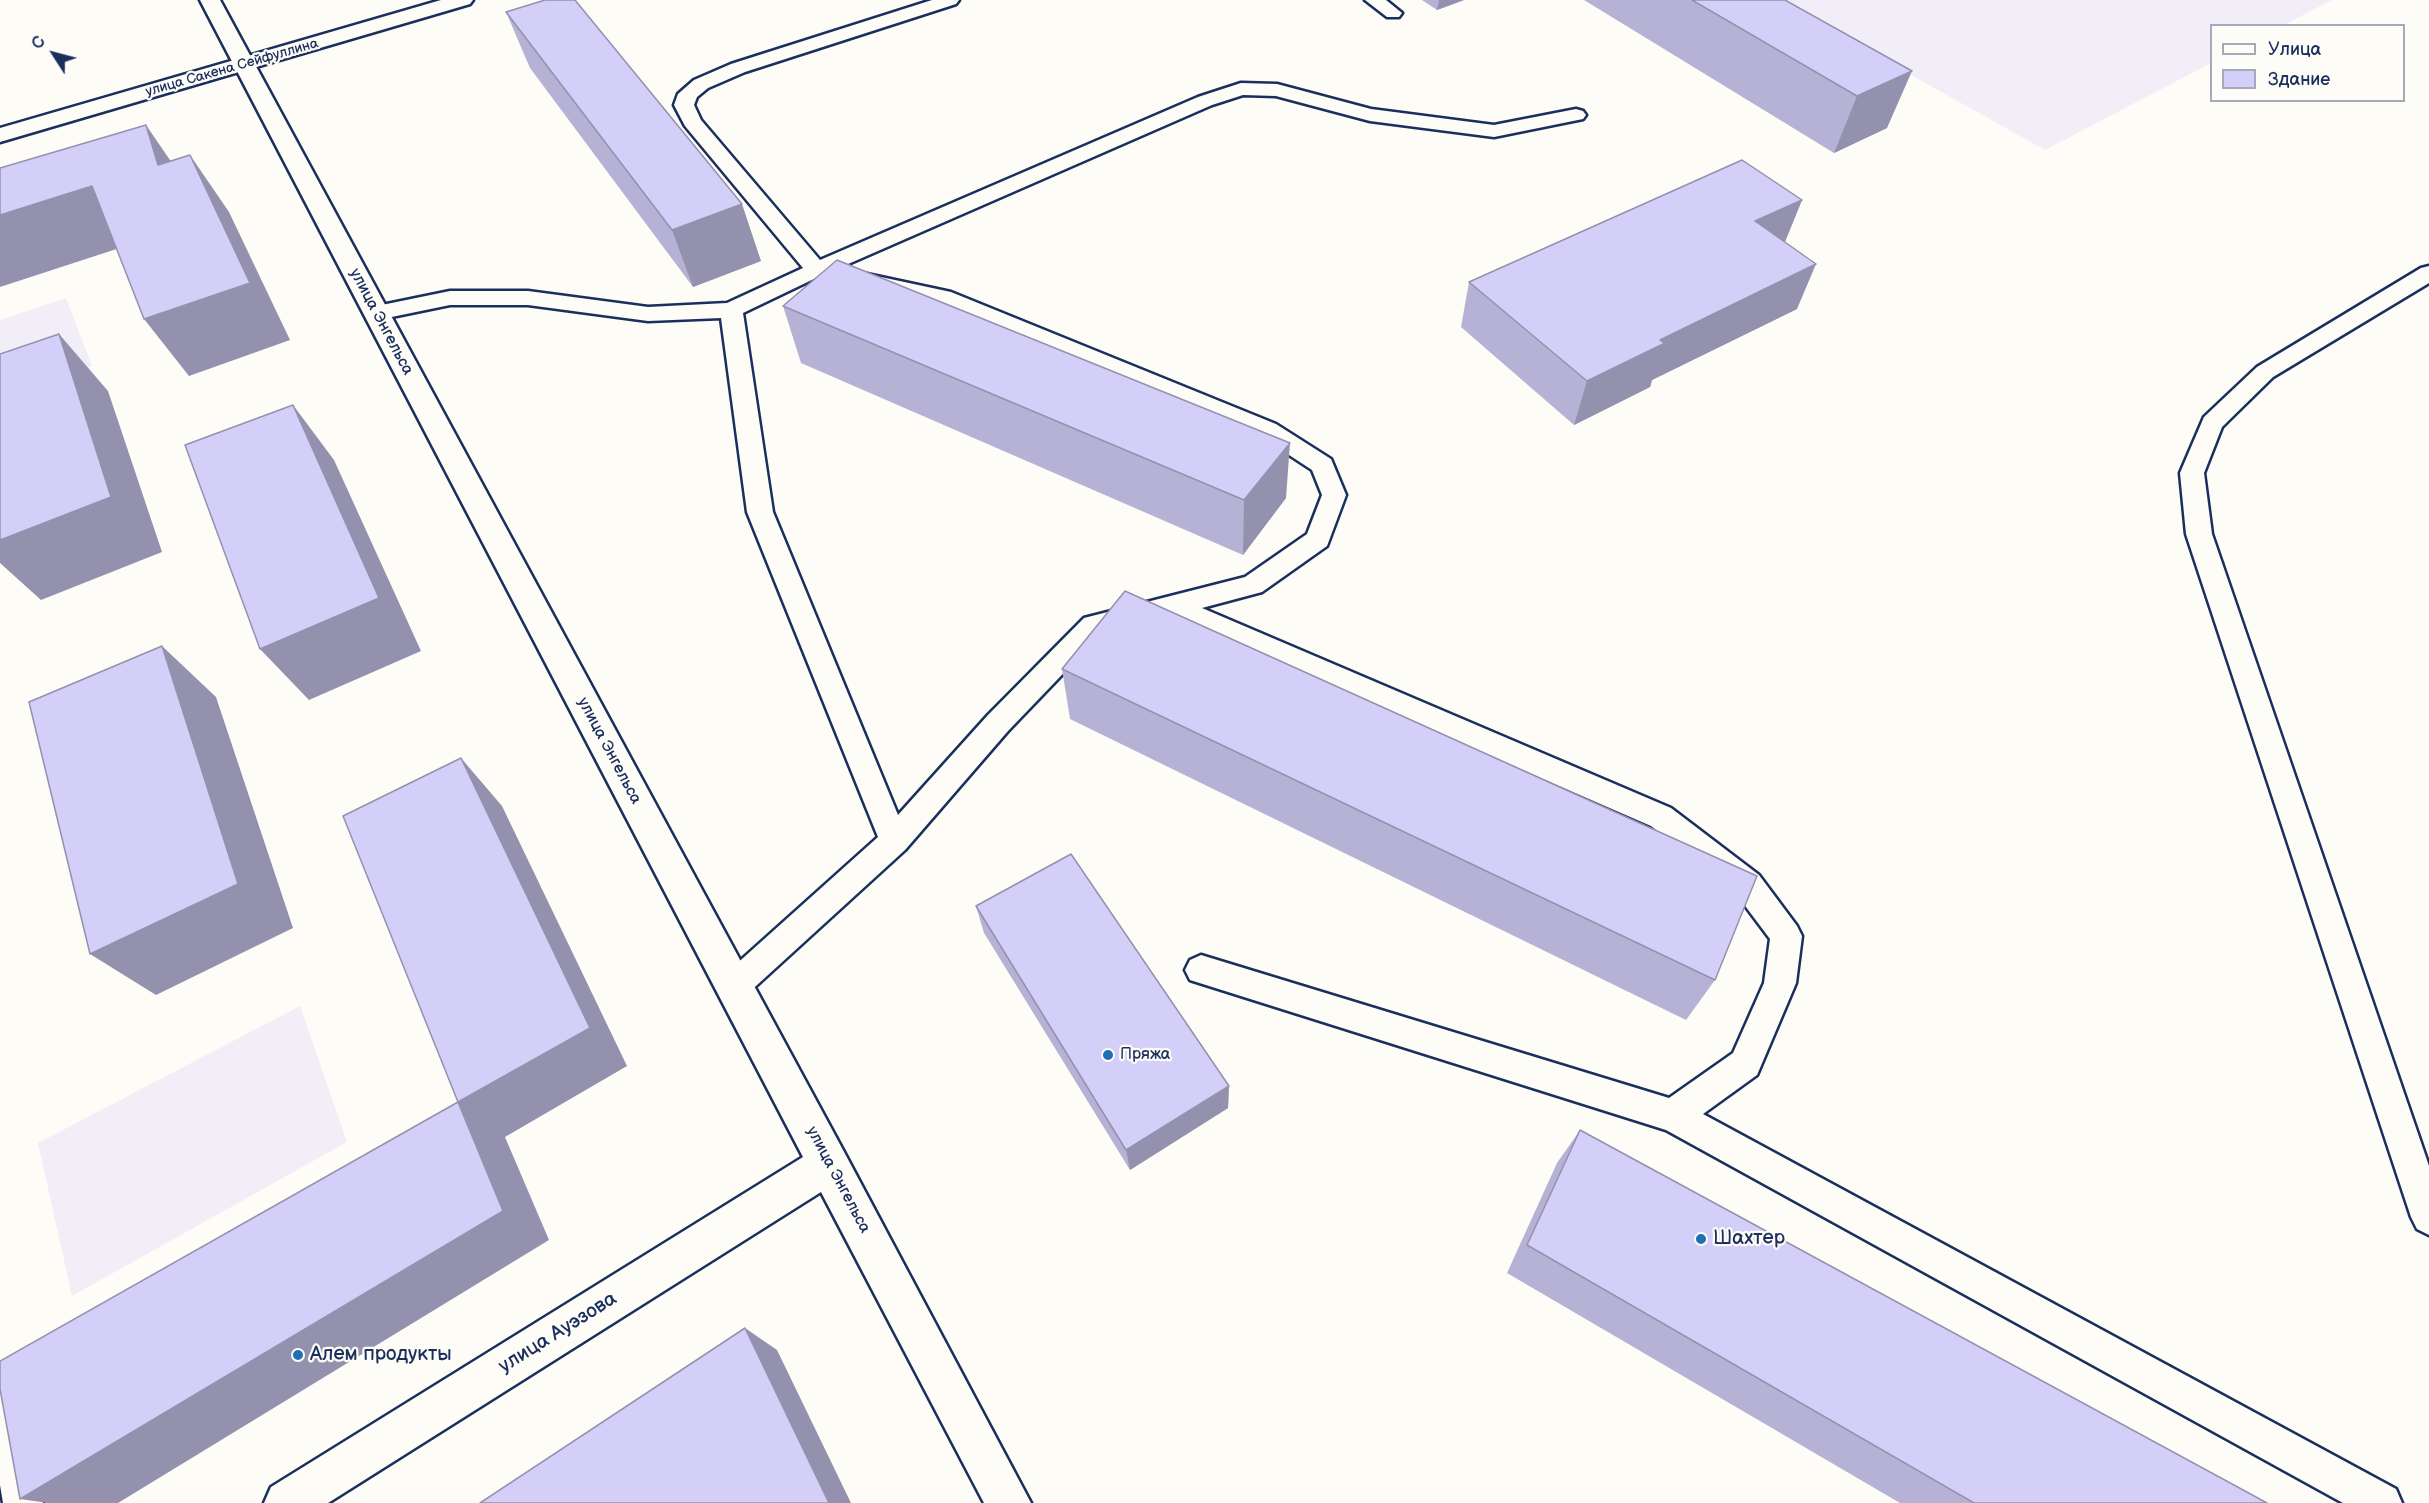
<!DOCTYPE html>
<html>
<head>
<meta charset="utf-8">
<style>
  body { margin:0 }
  #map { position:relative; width:2429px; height:1503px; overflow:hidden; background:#fdfcf7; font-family:"Balsamiq Sans",sans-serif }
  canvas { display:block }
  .legend { position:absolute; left:2210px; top:24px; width:195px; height:78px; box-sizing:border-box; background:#fdfcf7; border:2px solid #a3aaba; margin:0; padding:8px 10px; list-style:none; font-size:18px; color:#1b2f5e }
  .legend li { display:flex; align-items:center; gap:12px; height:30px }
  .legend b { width:30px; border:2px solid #a3aaba }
  .north { position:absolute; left:24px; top:24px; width:60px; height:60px; -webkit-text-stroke:4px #fdfcf7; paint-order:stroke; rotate:306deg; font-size:16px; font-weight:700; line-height:24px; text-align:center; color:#1b2f5e }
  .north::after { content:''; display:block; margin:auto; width:21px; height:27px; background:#1b2f5e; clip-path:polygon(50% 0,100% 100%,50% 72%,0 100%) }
</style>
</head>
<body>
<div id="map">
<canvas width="2429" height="1503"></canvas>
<ul class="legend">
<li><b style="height:8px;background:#fdfcf7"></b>Улица</li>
<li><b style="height:16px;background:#d4cff8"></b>Здание</li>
</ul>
<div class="north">С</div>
</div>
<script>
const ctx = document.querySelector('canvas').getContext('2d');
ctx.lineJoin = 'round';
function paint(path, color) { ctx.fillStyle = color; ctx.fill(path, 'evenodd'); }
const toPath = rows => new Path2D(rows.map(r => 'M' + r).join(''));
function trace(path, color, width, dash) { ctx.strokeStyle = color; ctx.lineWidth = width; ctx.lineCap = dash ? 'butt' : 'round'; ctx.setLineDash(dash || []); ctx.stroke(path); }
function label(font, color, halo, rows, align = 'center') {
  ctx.font = font + ' "Balsamiq Sans",sans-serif'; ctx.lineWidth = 4.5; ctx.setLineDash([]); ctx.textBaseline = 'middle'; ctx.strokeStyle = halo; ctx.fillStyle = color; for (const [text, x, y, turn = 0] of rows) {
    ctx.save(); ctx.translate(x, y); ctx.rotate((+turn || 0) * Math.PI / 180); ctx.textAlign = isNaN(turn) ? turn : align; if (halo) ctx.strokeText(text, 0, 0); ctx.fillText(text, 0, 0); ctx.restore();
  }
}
const built = toPath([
  [1777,0,2332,0,2284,25,2212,26,2211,63,2045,150],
  [66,298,92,366,0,399,0,320],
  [300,1006,347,1142,72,1296,38,1143]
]);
const service = toPath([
  [932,0,959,0,956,4,745,72,708,88,697,97,694,105,701,120,820,260,1198,97,1241,83,1277,84,1371,109,1494,125,1576,109,1583,111,1586,115,1583,119,1494,137,1370,121,1276,96,1243,95,1212,105,839,268,951,292,1276,424,1331,459,1346,495,1327,546,1262,592,1202,608,1671,808,1759,875,1797,926,1802,936,1796,983,1757,1075,1703,1114,2396,1489,2402,1503,2343,1503,1666,1130,1190,980,1185,970,1190,960,1201,955,1669,1098,1733,1053,1764,983,1770,939,1737,895,1651,826,1169,616,1102,633,1008,731,905,850,745,996,734,1001,723,996,718,986,723,976,878,837,747,512,721,318,648,321,528,305,450,305,377,320,369,318,366,313,369,308,377,306,450,291,528,291,648,307,727,303,803,268,685,126,674,105,678,94,694,80,731,64,932,0],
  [818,277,937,303,1260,436,1312,470,1322,495,1307,534,1245,577,1084,618,988,715,898,815,773,512,743,313,818,277],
  [1365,0,1386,0,1402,13,1399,17,1387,17,1365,0],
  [2429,266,2429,283,2273,377,2222,427,2204,473,2212,534,2429,1166,2429,1235,2417,1229,2411,1217,2186,534,2180,473,2204,417,2257,367,2421,268,2429,266],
  [0,1367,13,1373,19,1386,43,1503,3,1503,0,1485,0,1367]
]);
const minor = toPath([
  [200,0,220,0,843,1150,1031,1503,984,1503,821,1192,328,1503,264,1503,271,1487,803,1157,200,0]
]);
const tertiary = toPath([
  [441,0,473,0,470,4,0,142,0,128,441,0]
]);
const wall = toPath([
  [1422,0,1464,0,1437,10],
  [1584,0,1785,0,1887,128,1834,153],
  [506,12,761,261,693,287,530,68],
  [1802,200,1785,242,1797,309,1652,380,1650,387,1574,425,1461,327,1469,282],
  [783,306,1286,498,1243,555,801,363],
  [1062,669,1715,980,1686,1020,1070,719],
  [976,906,1229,1086,1228,1108,1130,1170,984,933],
  [1580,1130,2267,1503,1900,1503,1507,1273,1557,1163]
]);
const shadedWall = toPath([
  [1439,0,1464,0,1437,10],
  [1912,71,1887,128,1834,153,1857,96],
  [146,125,185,182,158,165],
  [190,155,229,212,290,340,189,376,144,319],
  [92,186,135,243,0,287,0,215],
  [1802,200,1784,244,1755,221],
  [742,204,761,261,693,287,672,230],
  [1816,264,1797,309,1652,380,1650,387,1574,425,1587,381,1660,340],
  [59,334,108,391,162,552,41,600,0,563,0,540],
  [293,405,334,460,421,651,309,700,260,649],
  [1290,443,1286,498,1243,555,1244,500],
  [162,646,216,697,293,928,156,995,90,954],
  [461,758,502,806,627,1066,505,1137,549,1240,118,1503,48,1503,20,1499,458,1102],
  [1229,1086,1228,1108,1130,1170,1126,1150],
  [745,1328,777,1350,851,1503,829,1503]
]);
const building = toPath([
  [545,0,575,0,742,204,672,230,506,12,545,0],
  [1692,0,1785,0,1912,71,1857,96,1692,0],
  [146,125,158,165,190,155,250,283,144,319,92,186,0,215,0,168,146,125],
  [1742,160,1802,200,1755,221,1816,264,1660,340,1665,343,1587,381,1469,282,1742,160],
  [837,260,1290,443,1244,500,783,306,837,260],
  [59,334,111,497,0,540,0,354,59,334],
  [293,405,379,598,260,649,185,445,293,405],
  [1125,591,1757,876,1715,980,1062,669,1125,591],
  [162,646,238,884,90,954,29,702,162,646],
  [461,758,590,1028,458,1102,343,816,461,758],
  [1071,854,1229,1086,1126,1150,976,906,1071,854],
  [458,1102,503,1211,20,1499,0,1389,0,1361,458,1102],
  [1580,1130,2267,1503,1974,1503,1527,1245,1580,1130],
  [745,1328,829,1503,480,1503,745,1328]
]);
const markers = [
  [1108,1055,6,"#1f6fb2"],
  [1701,1239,6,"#1f6fb2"],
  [298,1355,6,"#1f6fb2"]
];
const farStreetnames = [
  ["улица Сакена Сейфуллина",232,68,-16]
];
const streetNames = [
  ["улица Энгельса",381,322,62],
  ["улица Энгельса",609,751,62],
  ["улица Энгельса",838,1180,62]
];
const poiNames = [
  ["Пряжа",1120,1055]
];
const nearPoinames = [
  ["Шахтер",1713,1239],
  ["Алем продукты",310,1355]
];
const nearStreetnames = [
  ["улица Ауэзова",558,1333,-32]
];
paint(built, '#f1eef7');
trace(service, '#1b2f5e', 5);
trace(minor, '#1b2f5e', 5);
trace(tertiary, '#1b2f5e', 5);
paint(service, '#fdfcf7');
paint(minor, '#fdfcf7');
paint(tertiary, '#fdfcf7');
paint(wall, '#b6b2d5');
paint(shadedWall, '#9491ae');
paint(building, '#d4cff8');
trace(building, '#9491ae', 1.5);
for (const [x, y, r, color] of markers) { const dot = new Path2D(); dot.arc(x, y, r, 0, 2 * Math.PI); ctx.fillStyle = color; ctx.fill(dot); trace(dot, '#fdfcf7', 2); }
label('14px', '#1b2f5e', '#fdfcf7', farStreetnames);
label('16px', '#1b2f5e', '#fdfcf7', streetNames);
label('16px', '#1b2f5e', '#fdfcf7', poiNames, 'left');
label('20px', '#1b2f5e', '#fdfcf7', nearPoinames, 'left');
label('20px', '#1b2f5e', '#fdfcf7', nearStreetnames);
</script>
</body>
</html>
